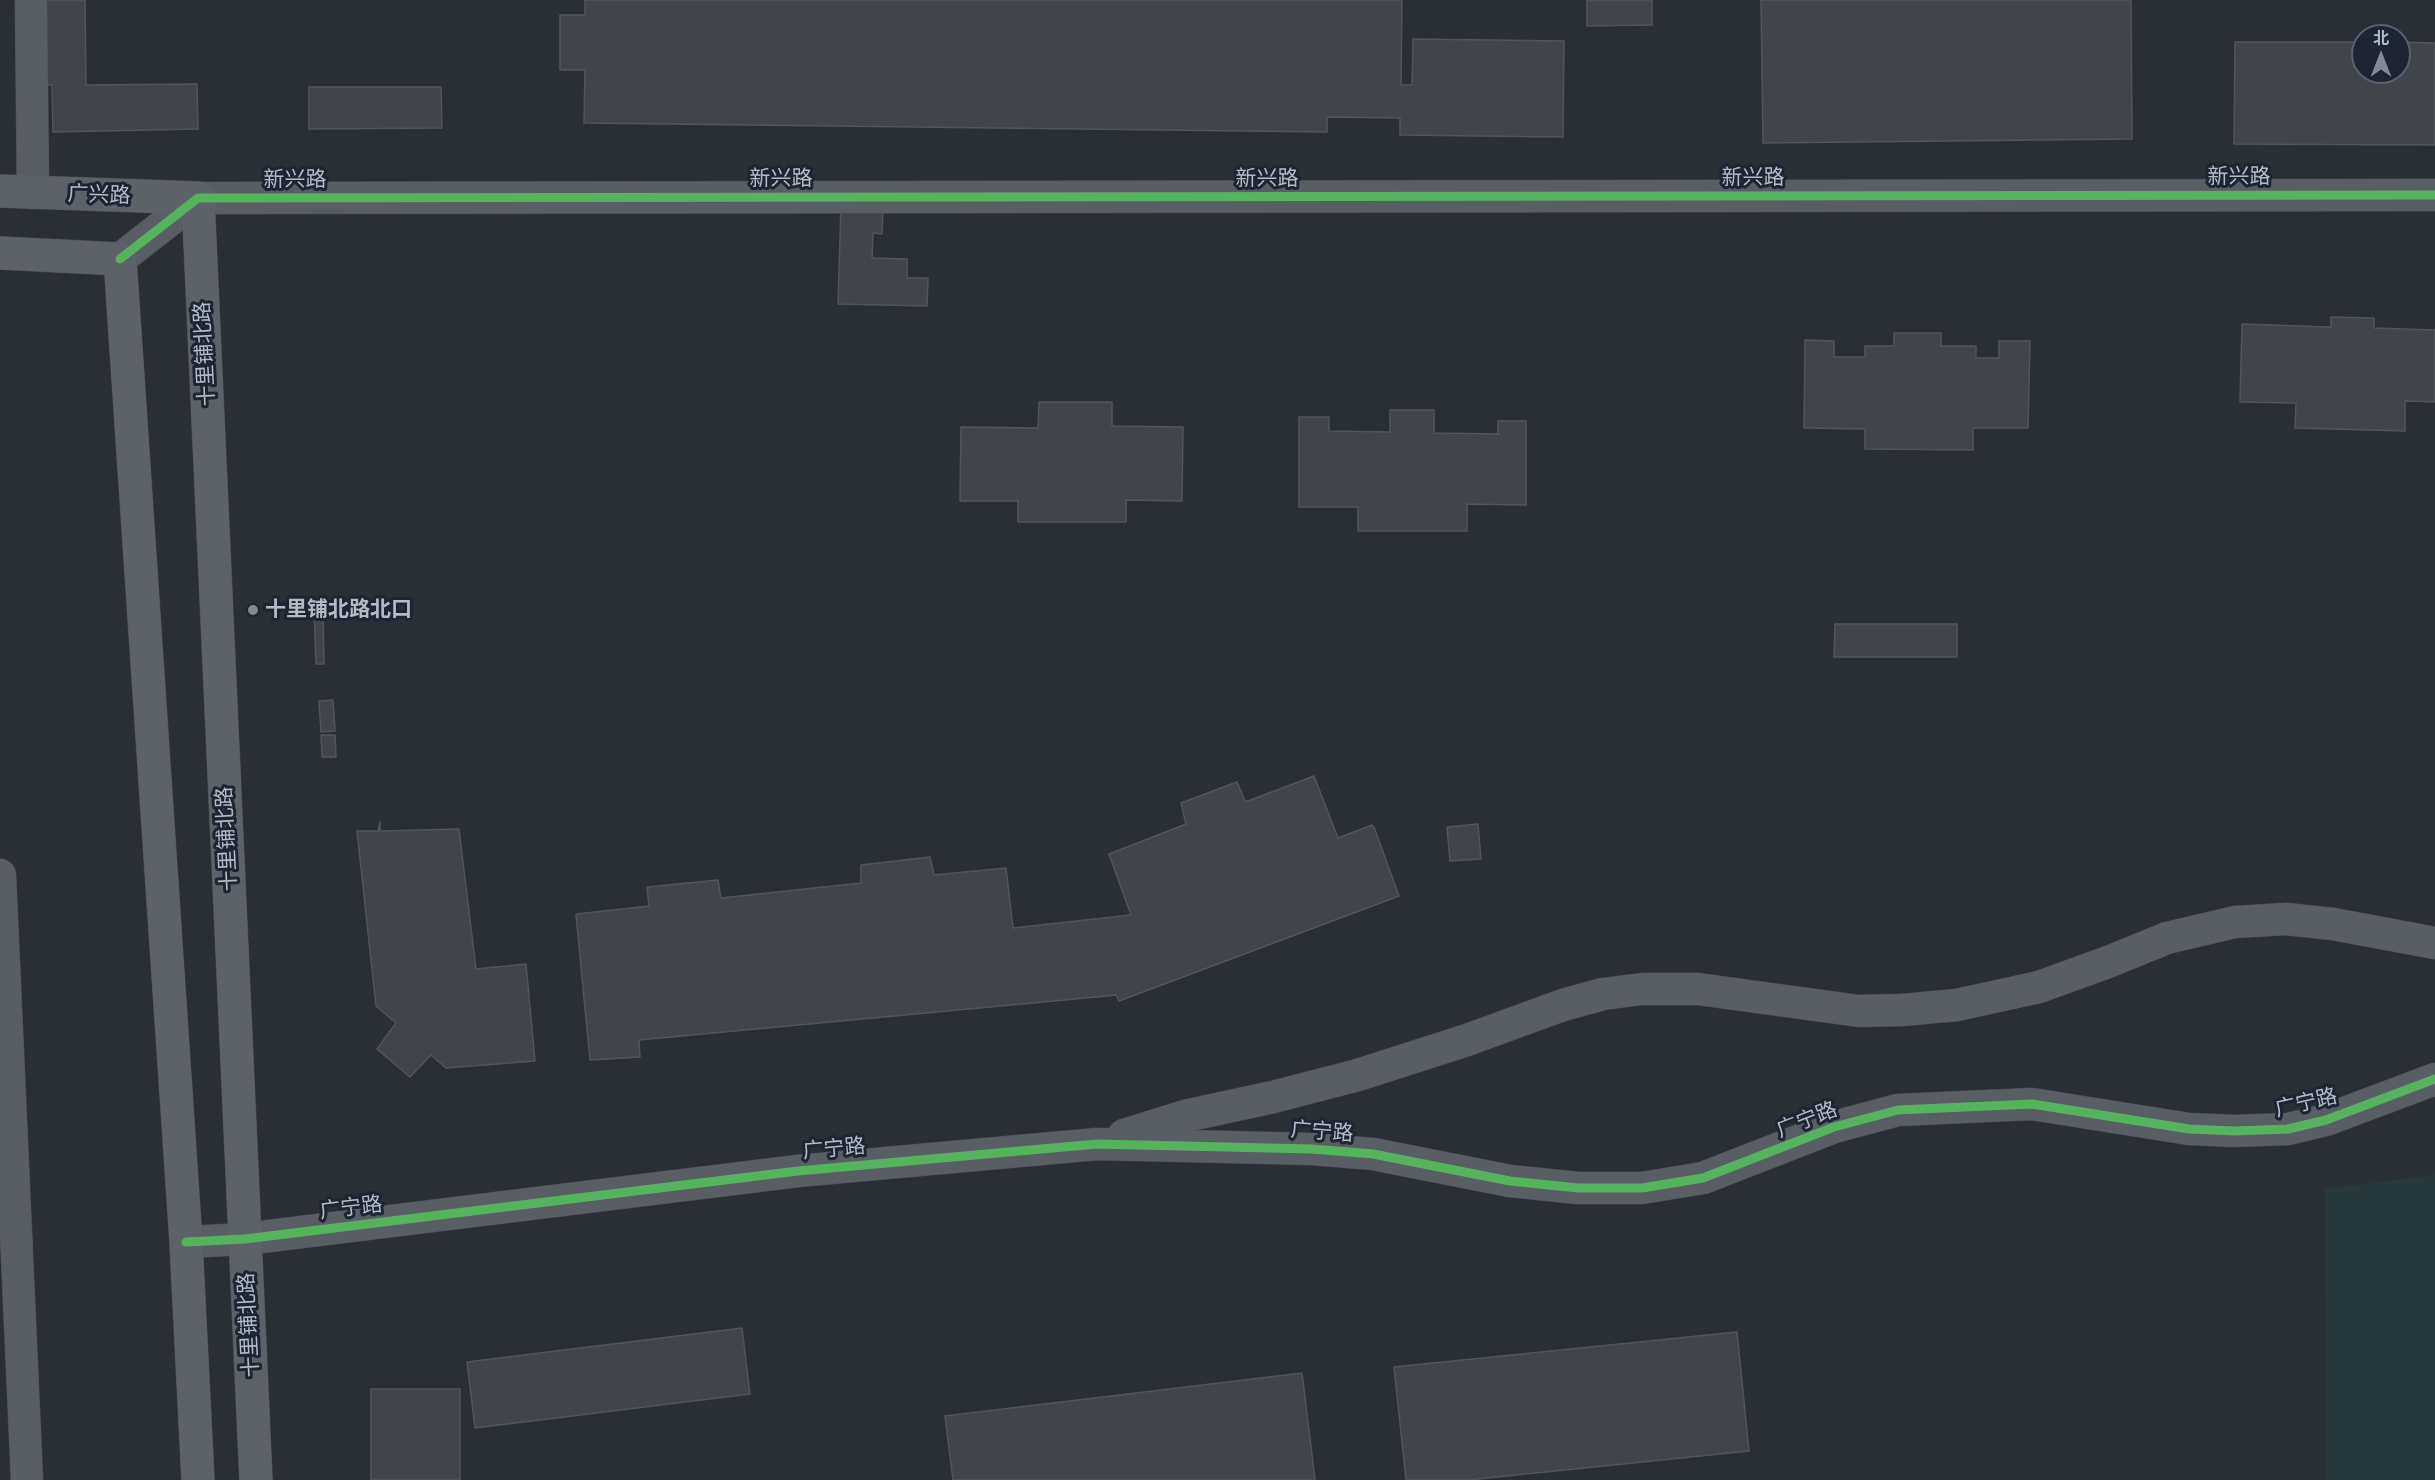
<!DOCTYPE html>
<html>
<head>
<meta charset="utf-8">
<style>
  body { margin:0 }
  #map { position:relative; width:2435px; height:1480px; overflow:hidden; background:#2a2f36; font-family:Quicksand,"Noto Sans SC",sans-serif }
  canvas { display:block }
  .north { position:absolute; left:2351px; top:24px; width:60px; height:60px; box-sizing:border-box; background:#1c2531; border:2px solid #58616d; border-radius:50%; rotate:0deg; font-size:16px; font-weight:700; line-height:24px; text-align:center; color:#b3bbc7 }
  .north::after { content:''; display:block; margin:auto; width:21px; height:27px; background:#838a94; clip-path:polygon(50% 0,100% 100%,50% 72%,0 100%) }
</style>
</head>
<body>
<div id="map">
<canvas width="2435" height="1480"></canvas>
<div class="north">北</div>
</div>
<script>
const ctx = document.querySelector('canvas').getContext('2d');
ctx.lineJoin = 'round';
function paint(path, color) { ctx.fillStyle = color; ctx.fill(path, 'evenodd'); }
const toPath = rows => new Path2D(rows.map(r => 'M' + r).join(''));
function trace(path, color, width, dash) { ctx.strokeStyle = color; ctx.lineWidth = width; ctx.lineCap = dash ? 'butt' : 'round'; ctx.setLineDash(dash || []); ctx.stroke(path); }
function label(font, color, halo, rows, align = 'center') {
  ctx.font = font + ' Quicksand,"Noto Sans SC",sans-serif'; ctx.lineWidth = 6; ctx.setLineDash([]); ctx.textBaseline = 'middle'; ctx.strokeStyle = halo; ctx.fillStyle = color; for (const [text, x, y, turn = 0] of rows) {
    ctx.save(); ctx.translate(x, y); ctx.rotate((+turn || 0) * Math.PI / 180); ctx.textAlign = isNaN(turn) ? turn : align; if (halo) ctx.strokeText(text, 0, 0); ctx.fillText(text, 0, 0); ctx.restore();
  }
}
const green = toPath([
  [2435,1175,2435,1480,2327,1480,2325,1189]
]);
const building = toPath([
  [45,0,85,0,86,85,197,84,198,129,53,132,52,85,46,85,45,0],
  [585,0,1402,0,1401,85,1412,85,1413,39,1564,41,1563,137,1400,135,1400,118,1327,117,1327,132,584,123,585,70,560,70,560,15,585,15,585,0],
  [1587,0,1652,0,1652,25,1587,26,1587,0],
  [1761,0,2131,0,2132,139,1763,143,1761,0],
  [2235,42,2363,42,2363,72,2399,72,2399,42,2435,43,2435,145,2234,144,2235,42],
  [309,87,441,87,442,128,309,129,309,87],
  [841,205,883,207,882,234,873,233,872,258,907,259,907,278,928,278,927,306,838,304,841,205],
  [2331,317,2374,318,2374,328,2435,330,2435,402,2405,401,2405,431,2295,428,2296,403,2240,402,2242,324,2331,327,2331,317],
  [1894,333,1941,333,1941,346,1976,346,1976,358,1999,358,1999,341,2030,341,2028,428,1973,428,1973,450,1865,449,1865,429,1804,428,1805,340,1834,341,1834,357,1865,357,1865,346,1894,346,1894,333],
  [1039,402,1112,402,1112,426,1183,427,1182,501,1126,500,1126,522,1018,522,1018,501,960,501,961,427,1038,428,1039,402],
  [1390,410,1434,410,1434,433,1498,434,1498,421,1526,421,1526,505,1467,504,1467,531,1358,531,1358,507,1299,507,1299,417,1329,417,1329,431,1390,432,1390,410],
  [323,607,324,664,316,664,314,608,323,607],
  [1835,624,1957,624,1957,657,1834,657,1835,624],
  [333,700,335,731,321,732,319,701,333,700],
  [321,735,335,735,336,757,322,757,321,735],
  [1314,776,1338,838,1372,825,1374,827,1399,896,1119,1001,1116,995,1107,996,639,1040,640,1057,590,1060,576,915,577,914,649,906,647,887,718,880,721,898,861,883,861,865,930,857,934,875,1006,868,1013,928,1131,915,1109,854,1186,824,1181,803,1237,782,1245,801,1248,801,1314,776],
  [380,822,380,831,459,829,476,969,526,964,535,1061,446,1068,431,1055,410,1077,377,1049,396,1023,376,1006,357,831,378,831,380,822],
  [1478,824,1481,859,1450,861,1447,827,1478,824],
  [742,1328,750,1394,475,1428,467,1362,742,1328],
  [1737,1332,1749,1451,1468,1480,1406,1480,1394,1367,1737,1332],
  [1302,1373,1315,1480,953,1480,945,1416,1302,1373],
  [371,1389,460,1389,460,1480,371,1480,371,1389]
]);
const street = toPath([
  [31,0,33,193],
  [120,259,198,198,2435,195],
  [0,875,27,1480],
  [1124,1135,1185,1116,1273,1097,1358,1075,1467,1040,1563,1005,1603,994,1642,989,1698,989,1859,1011,1902,1010,1957,1005,2039,987,2108,962,2167,938,2235,922,2286,919,2333,924,2435,943],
  [186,1242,245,1239,798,1171,1097,1144,1312,1149,1373,1154,1510,1181,1578,1188,1642,1188,1703,1178,1834,1127,1898,1110,2032,1104,2189,1129,2235,1131,2288,1129,2326,1120,2435,1079]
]);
const secondary = toPath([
  [0,191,198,198,256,1480],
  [0,253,120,259,186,1242,198,1480]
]);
const cycleway = toPath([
  [120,259,198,198,2435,195],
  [186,1242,245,1239,798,1171,1097,1144,1312,1149,1373,1154,1510,1181,1578,1188,1642,1188,1703,1178,1834,1127,1898,1110,2032,1104,2189,1129,2235,1131,2288,1129,2326,1120,2435,1079]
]);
const markers = [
  [253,610,6,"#838a94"]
];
const streetNames = [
  ["新兴路",2239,177],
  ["新兴路",1753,178],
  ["新兴路",781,179],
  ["新兴路",1267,179],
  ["新兴路",295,180],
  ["广兴路",99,195,2],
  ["十里铺北路",205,354,-93],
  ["十里铺北路",227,839,-93],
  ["广宁路",2306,1103,-13],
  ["广宁路",1807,1120,-21],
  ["广宁路",1322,1132,4],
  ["广宁路",834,1149,-5],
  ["广宁路",351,1208,-7],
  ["十里铺北路",249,1325,-93]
];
const poiNames = [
  ["十里铺北路北口",265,610]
];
paint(green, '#27393c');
paint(building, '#41454b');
trace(building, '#51565d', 1.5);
trace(street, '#484b51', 33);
trace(secondary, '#484b51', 34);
trace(street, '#595d64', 32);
trace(secondary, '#5d6269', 33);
trace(cycleway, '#56b35d', 9);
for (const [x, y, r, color] of markers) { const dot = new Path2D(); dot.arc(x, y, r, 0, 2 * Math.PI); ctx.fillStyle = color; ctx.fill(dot); trace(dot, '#1c2531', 2); }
label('21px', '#b3bbc7', '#1c2531', streetNames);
label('bold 21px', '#b3bbc7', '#1c2531', poiNames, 'left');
</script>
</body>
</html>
